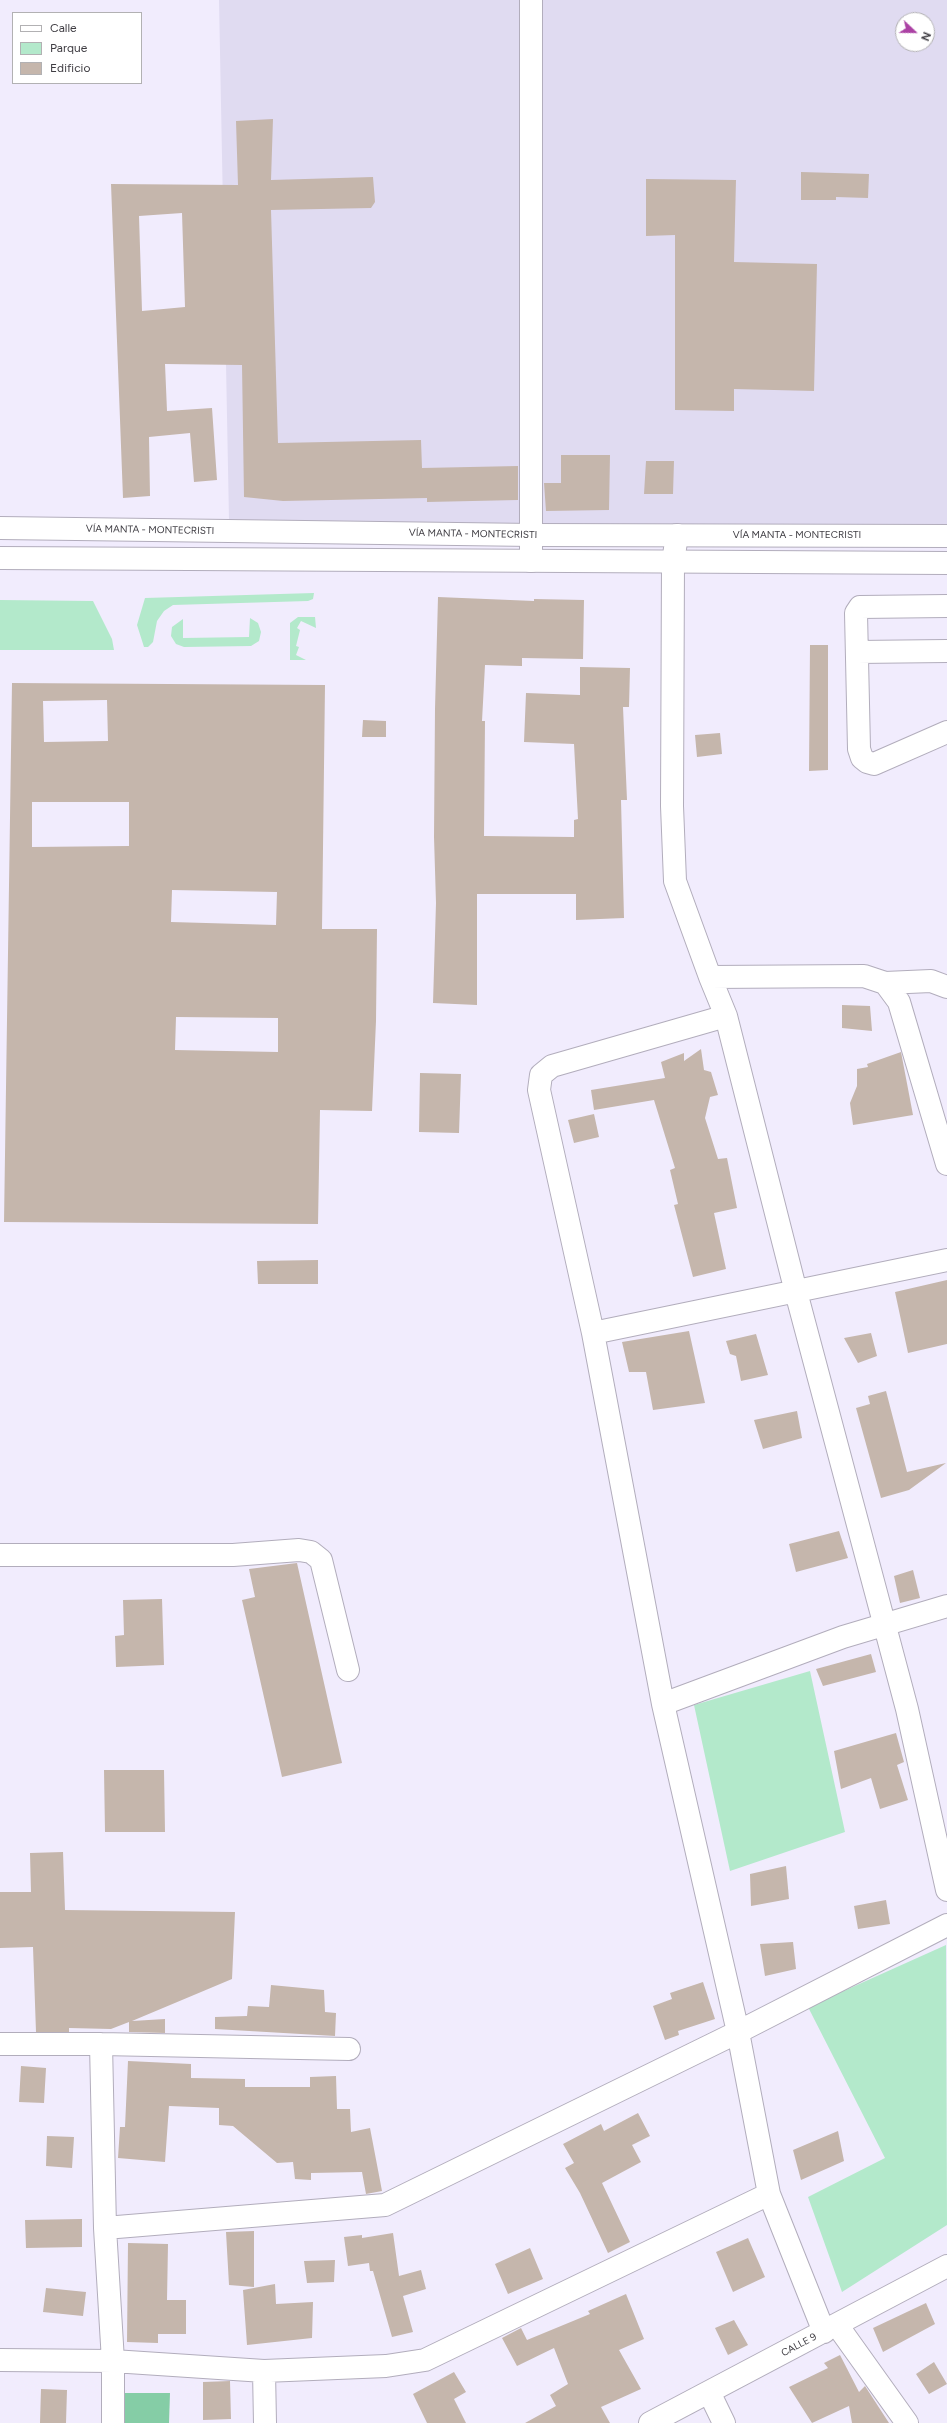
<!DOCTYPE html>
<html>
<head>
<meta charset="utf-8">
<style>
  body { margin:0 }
  #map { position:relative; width:947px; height:2423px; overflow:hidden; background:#f1ecfd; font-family:Figtree,sans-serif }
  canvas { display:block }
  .legend { position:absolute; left:12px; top:12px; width:130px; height:72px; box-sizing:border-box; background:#fff; border:1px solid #b2b1b3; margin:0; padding:5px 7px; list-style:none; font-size:12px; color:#3e3c42 }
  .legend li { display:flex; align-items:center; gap:8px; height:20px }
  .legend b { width:20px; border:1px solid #b2b1b3 }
  .north { position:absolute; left:895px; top:12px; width:40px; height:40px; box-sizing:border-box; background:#fff; border:1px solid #b2b1b3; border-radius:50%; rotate:112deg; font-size:11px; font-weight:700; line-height:16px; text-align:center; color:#3e3c42 }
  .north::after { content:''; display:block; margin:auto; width:14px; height:18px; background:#ab42a4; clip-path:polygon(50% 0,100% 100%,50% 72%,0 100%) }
</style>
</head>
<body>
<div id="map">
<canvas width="947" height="2423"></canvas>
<ul class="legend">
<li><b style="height:5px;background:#fff"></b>Calle</li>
<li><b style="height:11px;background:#b3e9cb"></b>Parque</li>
<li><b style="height:11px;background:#c5b6ac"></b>Edificio</li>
</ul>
<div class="north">N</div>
</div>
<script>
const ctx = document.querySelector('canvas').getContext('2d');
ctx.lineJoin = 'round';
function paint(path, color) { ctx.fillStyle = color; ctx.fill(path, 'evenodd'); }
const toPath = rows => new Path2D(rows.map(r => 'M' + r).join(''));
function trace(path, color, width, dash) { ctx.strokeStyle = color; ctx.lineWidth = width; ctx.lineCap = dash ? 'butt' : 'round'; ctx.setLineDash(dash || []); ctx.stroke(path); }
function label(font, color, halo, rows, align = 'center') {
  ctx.font = font + ' Figtree,sans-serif'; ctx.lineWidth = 3.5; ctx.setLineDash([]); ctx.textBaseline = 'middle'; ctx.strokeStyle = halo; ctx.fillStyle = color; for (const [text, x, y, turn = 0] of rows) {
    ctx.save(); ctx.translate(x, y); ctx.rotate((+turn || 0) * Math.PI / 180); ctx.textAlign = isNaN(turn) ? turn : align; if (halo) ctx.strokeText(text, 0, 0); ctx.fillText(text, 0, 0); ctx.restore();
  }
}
const industrial = toPath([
  [219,0,947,0,947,531,229,520],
  [903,20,927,20,927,44,903,44]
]);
const green = toPath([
  [314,593,313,599,308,601,173,605,164,611,157,621,153,642,148,647,144,647,137,625,145,598],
  [0,600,93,601,112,639,114,650,0,650],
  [315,617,316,628,301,621,297,628,300,630,296,646,299,647,296,655,306,660,290,660,290,623,298,617],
  [250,618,258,623,261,632,259,641,251,646,184,647,176,644,171,636,172,627,183,619,183,638,249,637],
  [810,1671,845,1832,730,1871,694,1705],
  [946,1945,947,2225,842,2292,808,2197,885,2158,808,2007]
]);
const forest = toPath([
  [125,2393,170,2393,169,2423,125,2423]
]);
const building = toPath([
  [273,119,271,180,373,177,375,202,371,208,271,210,278,443,421,440,422,468,518,466,518,500,427,502,427,498,283,501,244,497,242,365,165,364,167,411,212,408,217,480,194,482,190,433,149,437,150,496,123,498,111,184,238,185,236,121],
  [182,213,185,307,142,311,139,216],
  [801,172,869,174,868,198,836,197,836,200,801,200],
  [646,179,736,180,734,262,817,264,814,391,734,389,734,411,675,410,675,235,646,236],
  [561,455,610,455,609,510,546,511,544,483,561,483],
  [646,461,674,461,673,494,644,494],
  [438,597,534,601,534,599,584,600,583,659,522,658,522,666,485,665,482,721,485,721,484,836,574,837,574,820,578,819,574,744,524,742,526,693,580,695,580,667,630,668,629,707,623,707,627,800,621,800,624,918,576,920,576,894,477,894,477,1005,433,1003,436,903,434,837,435,709],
  [810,645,828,645,828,770,809,771],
  [12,683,325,685,322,929,377,929,376,1021,372,1111,320,1110,318,1224,4,1222],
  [107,700,108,741,44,742,43,701],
  [32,802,129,802,129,846,32,847],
  [172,890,277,892,276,925,171,922],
  [176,1017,278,1018,278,1052,175,1050],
  [363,720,386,721,386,737,362,737],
  [720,733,722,754,697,757,695,735],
  [842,1005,870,1006,872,1031,842,1028],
  [701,1049,704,1070,711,1072,718,1095,710,1097,705,1118,718,1159,727,1158,737,1208,714,1213,726,1269,693,1277,674,1205,678,1204,670,1170,675,1168,654,1100,594,1110,591,1090,665,1078,661,1062,684,1053,684,1061],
  [901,1052,913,1115,853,1125,850,1103,857,1086,857,1069,868,1067,867,1064],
  [420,1073,461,1074,459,1133,419,1132],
  [594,1114,599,1137,574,1143,568,1120],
  [318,1260,318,1284,258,1284,257,1261],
  [947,1280,947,1344,908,1353,895,1292],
  [689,1331,705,1403,653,1410,646,1372,629,1372,622,1342],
  [871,1333,877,1356,858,1363,844,1338],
  [756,1334,768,1375,741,1381,736,1356,730,1354,726,1341],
  [886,1391,907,1472,946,1463,909,1490,881,1498,856,1408,870,1404,868,1396],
  [797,1411,802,1438,763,1449,754,1420],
  [839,1531,848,1558,796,1572,789,1544],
  [297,1563,342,1763,282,1777,242,1600,255,1597,249,1569],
  [913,1570,920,1598,900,1603,894,1576],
  [162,1599,164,1665,116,1667,115,1636,124,1635,123,1600],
  [871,1654,876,1672,823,1686,816,1669],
  [896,1733,904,1762,897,1765,908,1800,880,1809,871,1778,841,1789,834,1751],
  [104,1770,164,1770,165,1832,105,1832],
  [63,1852,65,1910,235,1912,232,1979,132,2021,165,2019,165,2033,129,2032,129,2022,111,2029,69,2028,69,2032,36,2032,33,1947,0,1948,0,1892,31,1892,30,1853],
  [786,1866,789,1899,751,1906,750,1874],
  [886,1900,890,1924,858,1929,854,1906],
  [793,1942,796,1969,765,1976,760,1944],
  [703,1982,715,2019,678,2031,679,2035,665,2040,653,2006,672,1999,670,1993],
  [271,1985,324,1990,325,2012,336,2013,335,2036,215,2029,215,2017,247,2016,248,2006,269,2007],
  [128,2061,191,2064,191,2078,245,2079,245,2087,310,2087,310,2077,336,2076,337,2109,350,2109,351,2132,370,2128,382,2191,366,2194,362,2172,311,2173,311,2180,295,2179,293,2162,277,2163,233,2126,219,2125,219,2108,169,2106,165,2162,118,2158,120,2127,125,2127],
  [21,2066,46,2068,44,2103,19,2102],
  [638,2113,650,2136,632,2145,641,2162,602,2183,630,2242,608,2253,580,2193,565,2168,574,2163,563,2144,601,2124,604,2131],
  [838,2131,844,2161,801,2180,793,2150],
  [47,2136,74,2137,72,2168,46,2166],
  [82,2219,82,2247,26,2248,25,2220],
  [254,2231,254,2287,229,2285,226,2232],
  [393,2233,399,2276,421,2270,426,2289,403,2296,413,2332,392,2337,373,2271,370,2271,369,2263,348,2266,344,2237,362,2235,362,2238],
  [748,2238,765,2277,733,2292,716,2252],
  [128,2243,168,2244,167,2300,186,2300,186,2334,158,2334,158,2343,127,2342],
  [530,2248,543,2279,508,2294,495,2264],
  [335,2260,334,2282,307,2283,304,2261],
  [275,2284,276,2304,313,2302,312,2338,247,2345,243,2290],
  [46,2288,86,2292,83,2316,43,2312],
  [626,2294,644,2339,619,2350,641,2389,601,2407,610,2423,525,2423,556,2406,550,2395,568,2384,554,2348,517,2366,502,2338,521,2328,527,2340,590,2314,588,2311],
  [926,2303,935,2324,883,2352,873,2328],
  [734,2320,748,2345,728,2355,715,2328],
  [840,2355,859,2392,865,2386,889,2423,852,2423,849,2406,812,2423,789,2387,828,2368,824,2363],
  [934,2362,947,2384,929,2394,916,2374],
  [454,2372,466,2392,454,2399,466,2423,427,2423,413,2394],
  [230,2381,231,2419,203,2420,203,2382],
  [41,2389,67,2390,66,2423,40,2423]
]);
const minor = toPath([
  [531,0,531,561],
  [677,535,673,562,672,806,675,881,710,977,726,1016,796,1292,907,1709,947,1890],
  [947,606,860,607,856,613,859,749,862,758,867,762,874,764,947,732],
  [857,652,947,651],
  [710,977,864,976,885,983,931,981,947,987],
  [885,983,899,1002,947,1164],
  [726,1016,552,1066,541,1075,539,1090,593,1333,663,1704,738,2032,769,2194,824,2332],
  [593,1333,947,1260],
  [0,1555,233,1555,299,1550,311,1552,321,1560,348,1670],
  [663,1704,843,1637,947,1606],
  [0,2044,101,2044,349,2049],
  [101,2044,105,2228,113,2361,113,2423],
  [105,2228,385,2205,738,2032,947,1925],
  [837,2325,907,2423],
  [0,2360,113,2361,264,2371,386,2366,425,2360,769,2194],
  [264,2371,265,2423],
  [709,2392,724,2423],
  [650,2423,947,2266]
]);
const major = toPath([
  [0,528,533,535,947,536],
  [0,558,947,563]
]);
const streetNames = [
  ["VÍA MANTA - MONTECRISTI",150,530,1],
  ["VÍA MANTA - MONTECRISTI",473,534,1],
  ["VÍA MANTA - MONTECRISTI",797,535],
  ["CALLE 9",799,2345,-28]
];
paint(industrial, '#e0dbf1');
paint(green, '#b3e9cb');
paint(forest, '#85cda6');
paint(building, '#c5b6ac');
trace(minor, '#b2adbc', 24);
trace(major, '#b2adbc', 24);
trace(minor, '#fff', 22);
trace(major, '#fff', 22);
label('10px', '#3e3c42', '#fff', streetNames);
</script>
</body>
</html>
